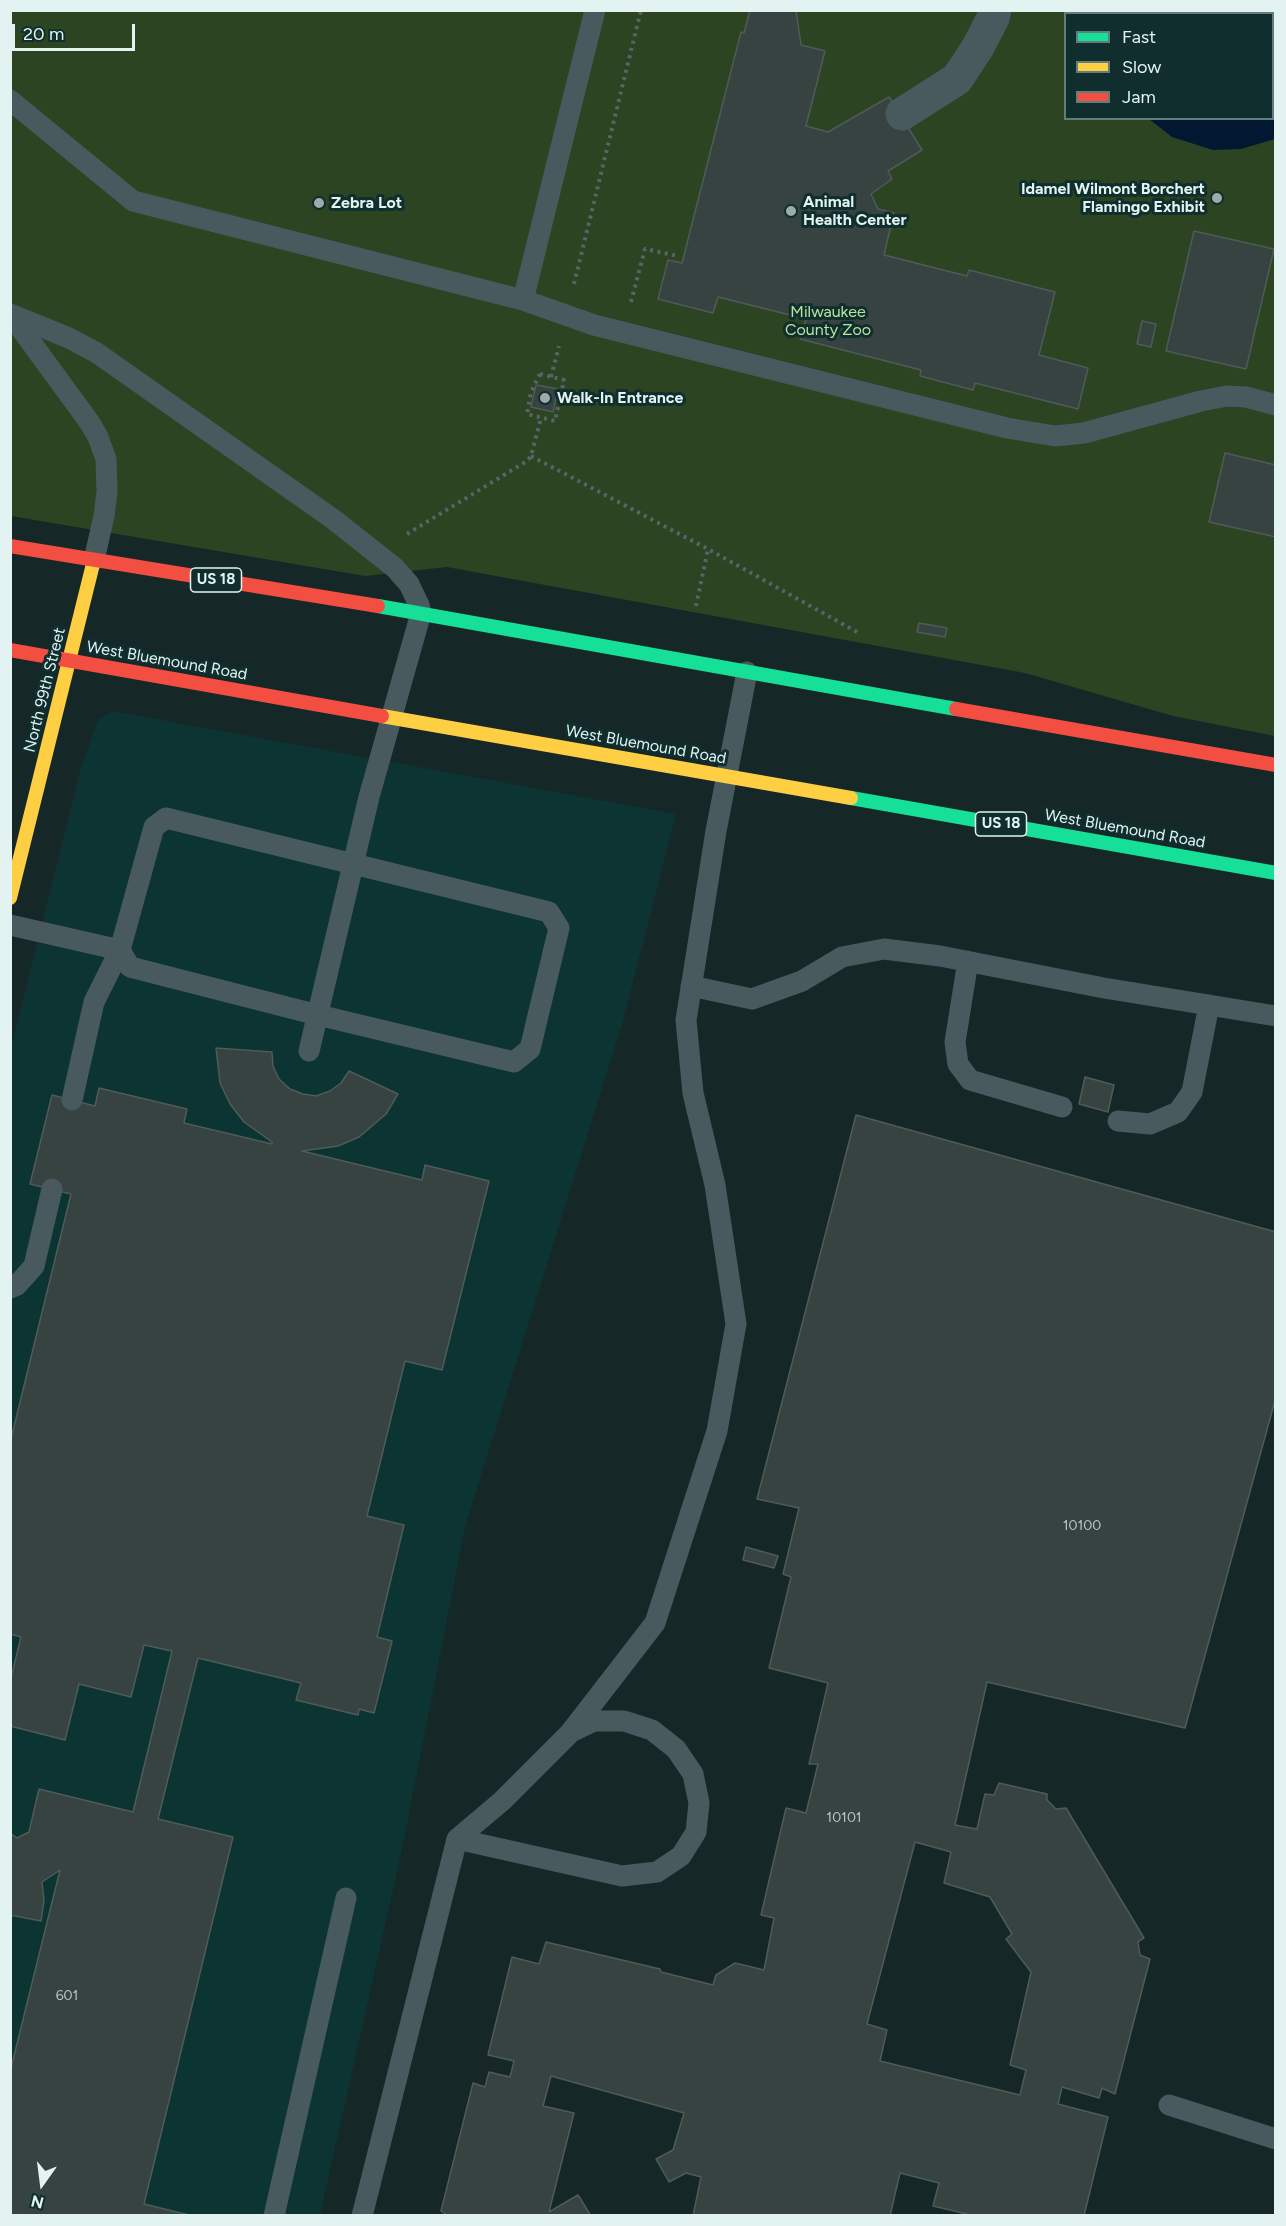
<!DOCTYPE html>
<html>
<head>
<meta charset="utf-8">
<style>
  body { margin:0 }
  #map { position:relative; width:1286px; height:2226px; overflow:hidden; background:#162727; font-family:Figtree,sans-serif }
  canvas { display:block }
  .frame { position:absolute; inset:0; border:12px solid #e2f3f2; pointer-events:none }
  .legend { position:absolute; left:1064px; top:12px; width:210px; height:108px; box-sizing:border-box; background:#0f2e2d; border:2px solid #637d7c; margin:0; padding:8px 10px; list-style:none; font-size:18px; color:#e2f3f2 }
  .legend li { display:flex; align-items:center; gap:12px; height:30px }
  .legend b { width:30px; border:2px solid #637d7c }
  .north { position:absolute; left:12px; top:2154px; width:60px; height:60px; -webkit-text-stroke:4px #0f2e2d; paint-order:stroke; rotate:194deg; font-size:16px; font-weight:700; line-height:24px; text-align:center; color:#e2f3f2 }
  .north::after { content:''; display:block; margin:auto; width:21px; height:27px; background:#e2f3f2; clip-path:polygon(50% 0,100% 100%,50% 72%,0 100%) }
  .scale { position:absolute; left:12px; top:24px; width:123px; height:27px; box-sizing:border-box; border:3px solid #e2f3f2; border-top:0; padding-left:8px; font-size:18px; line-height:21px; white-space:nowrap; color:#e2f3f2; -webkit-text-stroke:4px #0f2e2d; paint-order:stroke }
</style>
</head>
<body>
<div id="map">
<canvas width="1286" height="2226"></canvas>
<div class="frame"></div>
<ul class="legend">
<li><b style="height:8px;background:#16e098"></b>Fast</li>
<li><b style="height:8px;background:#ffcf43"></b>Slow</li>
<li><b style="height:8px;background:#f24e42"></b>Jam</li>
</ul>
<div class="north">N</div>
<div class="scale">20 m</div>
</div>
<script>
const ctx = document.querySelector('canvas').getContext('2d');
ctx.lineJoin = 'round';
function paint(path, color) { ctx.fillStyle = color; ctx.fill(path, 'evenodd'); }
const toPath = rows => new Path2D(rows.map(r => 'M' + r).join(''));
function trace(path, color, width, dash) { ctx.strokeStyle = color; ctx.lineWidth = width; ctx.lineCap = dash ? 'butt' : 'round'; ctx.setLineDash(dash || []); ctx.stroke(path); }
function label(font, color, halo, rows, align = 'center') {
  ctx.font = font + ' Figtree,sans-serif'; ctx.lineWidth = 6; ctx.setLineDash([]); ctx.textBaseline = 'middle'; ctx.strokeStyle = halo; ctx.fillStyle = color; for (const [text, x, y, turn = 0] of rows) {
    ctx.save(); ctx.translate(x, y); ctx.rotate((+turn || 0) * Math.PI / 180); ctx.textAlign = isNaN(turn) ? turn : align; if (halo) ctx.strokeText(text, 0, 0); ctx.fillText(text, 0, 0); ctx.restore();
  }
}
const built = toPath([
  [112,711,676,814,623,1021,465,1527,402,1850,320,2215,11,2216,11,1047,82,765,98,720]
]);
const green = toPath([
  [10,11,1275,11,1275,736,1173,716,1025,673,447,567,365,576,11,516],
  [1066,14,1272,14,1272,118,1066,118]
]);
const water = toPath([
  [1123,11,1275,11,1275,139,1241,149,1213,150,1172,137,1149,119,1272,118,1272,14,1123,13]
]);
const building = toPath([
  [750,10,796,10,801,45,825,51,806,126,828,132,889,97,922,150,888,171,892,179,871,194,878,209,894,213,884,255,967,276,969,270,1055,292,1039,355,1088,368,1078,409,975,383,973,390,920,376,921,370,800,339,806,319,718,297,713,313,658,299,668,260,682,263,741,32,744,33,750,10],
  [1194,231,1274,249,1246,369,1166,351,1194,231],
  [1142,321,1156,324,1151,347,1137,344,1142,321],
  [536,385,558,389,553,412,531,407,536,385],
  [1225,453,1276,465,1276,537,1209,522,1225,453],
  [919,623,947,628,945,637,917,632,919,623],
  [216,1048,272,1052,273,1066,279,1079,290,1089,303,1094,316,1096,330,1091,341,1083,349,1071,398,1094,386,1114,359,1137,338,1146,302,1151,422,1180,425,1165,489,1181,442,1370,405,1361,367,1516,404,1525,377,1637,392,1641,374,1713,359,1709,358,1715,296,1700,301,1683,198,1658,158,1819,233,1837,144,2204,193,2216,10,2216,10,2072,60,1870,42,1882,44,1901,41,1921,10,1915,10,1833,17,1838,29,1832,39,1789,133,1812,172,1651,144,1645,131,1697,79,1684,65,1740,10,1726,10,1682,21,1637,10,1634,10,1443,71,1194,30,1184,52,1095,95,1106,99,1088,187,1109,184,1123,272,1144,272,1142,244,1122,230,1104,220,1083,216,1048],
  [1085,1077,1114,1085,1108,1112,1079,1104,1085,1077],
  [856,1115,1276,1232,1276,1397,1185,1728,987,1682,955,1825,977,1829,985,1794,994,1795,999,1783,1047,1794,1047,1800,1056,1809,1066,1808,1144,1938,1138,1942,1140,1955,1150,1959,1115,2094,1102,2088,1099,2098,1062,2087,1058,2104,1108,2117,1084,2216,975,2216,933,2206,939,2183,900,2173,890,2216,693,2216,701,2177,686,2173,669,2182,656,2159,673,2150,684,2113,551,2076,543,2106,574,2113,549,2212,578,2195,591,2216,448,2216,441,2211,473,2083,485,2087,489,2072,510,2077,514,2061,488,2055,512,1957,539,1964,546,1942,660,1969,661,1972,713,1985,716,1975,735,1963,764,1970,774,1918,761,1915,786,1808,806,1813,818,1764,809,1764,828,1683,769,1668,791,1577,783,1574,799,1508,757,1499,856,1115],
  [915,1842,951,1852,944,1883,990,1897,1012,1934,1006,1939,1031,1972,1010,2065,1026,2070,1020,2095,880,2061,887,2030,867,2024,915,1842],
  [746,1547,778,1556,774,1568,743,1560,746,1547]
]);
const path = toPath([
  [574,284,641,10],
  [631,302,645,249,678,256],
  [540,374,564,380,555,421,527,414,531,392,540,374],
  [551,377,559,346],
  [531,456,708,549,857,632],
  [407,534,527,461,531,456,541,418],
  [696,606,708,549]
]);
const lane = toPath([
  [10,100,133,201,523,300,594,325,1007,428,1055,436,1084,433,1201,401,1227,396,1246,397,1276,405],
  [523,300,595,10],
  [10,314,69,338,97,353,333,519,395,568,409,584,419,605,421,613,369,797,309,1051],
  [11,315,90,423,98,437,106,459,107,492,104,516,94,560],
  [166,818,549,912,559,928,530,1049,514,1062,318,1015,130,967,120,950,154,827,166,818],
  [10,925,120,950,94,1002,72,1100],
  [968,961,955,1042,958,1064,970,1080,1062,1107],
  [691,986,752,999,802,981,842,957,884,949,940,956,1104,988,1276,1016],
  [1118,1121,1150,1124,1178,1112,1192,1092,1209,1005],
  [10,1288,17,1285,34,1266,52,1189],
  [457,1839,622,1876,657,1872,681,1856,696,1832,699,1803,693,1774,676,1749,652,1730,624,1721,594,1721,573,1731],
  [1169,2105,1276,2139],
  [274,2216,346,1898],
  [362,2216,457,1839,502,1801,570,1733,655,1623,717,1431,736,1324,715,1185,693,1093,686,1020,716,831,747,672]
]);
const street = toPath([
  [902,114,957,79,978,47,993,18,995,10]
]);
const fast = toPath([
  [378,606,956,709],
  [851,798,1276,873]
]);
const slow = toPath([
  [382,716,851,798],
  [10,898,94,560]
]);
const jam = toPath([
  [10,546,378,606],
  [10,650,382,716],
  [956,709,1276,765]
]);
const markers = [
  [1217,198,6,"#9bacab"],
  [319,203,6,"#9bacab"],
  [791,211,6,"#9bacab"],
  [545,398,6,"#9bacab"]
];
const numberNames = [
  ["10100",1082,1526],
  ["10101",844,1818],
  ["601",67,1996]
];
const shields = [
  [216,580,51],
  [1001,824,51]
];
const shieldNames = [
  ["US 18",216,580],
  ["US 18",1001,824]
];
const poiNames = [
  ["Idamel Wilmont Borchert",1205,189,"right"],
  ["Flamingo Exhibit",1205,207,"right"],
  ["Animal",803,202],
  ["Health Center",803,220],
  ["Zebra Lot",331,203],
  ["Walk-In Entrance",557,398]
];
const parkNames = [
  ["Milwaukee",828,312],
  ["County Zoo",828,330]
];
const streetNames = [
  ["West Bluemound Road",167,661,10],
  ["North 99th Street",45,690,-76],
  ["West Bluemound Road",646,745,10],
  ["West Bluemound Road",1125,829,10]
];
paint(built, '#0c3433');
paint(green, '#2c4422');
paint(water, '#021732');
paint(building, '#364341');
trace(building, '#4f5b59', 1.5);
trace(path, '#576468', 4, [3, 4.5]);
trace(lane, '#495a5f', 21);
trace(street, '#495a5f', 33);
trace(fast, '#16e098', 14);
trace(slow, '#ffcf43', 14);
trace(jam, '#f24e42', 14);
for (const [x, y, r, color] of markers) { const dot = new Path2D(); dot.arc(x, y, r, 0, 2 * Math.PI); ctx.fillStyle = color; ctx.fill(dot); trace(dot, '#0f2e2d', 2); }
label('14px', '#b7c7c6', null, numberNames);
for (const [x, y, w] of shields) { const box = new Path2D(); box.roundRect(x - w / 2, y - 12, w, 24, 4.5); ctx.fillStyle = '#0f2e2d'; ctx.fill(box); trace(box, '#e2f3f2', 1.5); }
label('bold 15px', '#e2f3f2', null, shieldNames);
label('bold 16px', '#e2f3f2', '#0f2e2d', poiNames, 'left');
label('16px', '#b9e3a0', '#0f2e2d', parkNames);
label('16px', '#e2f3f2', '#0f2e2d', streetNames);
</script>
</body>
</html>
